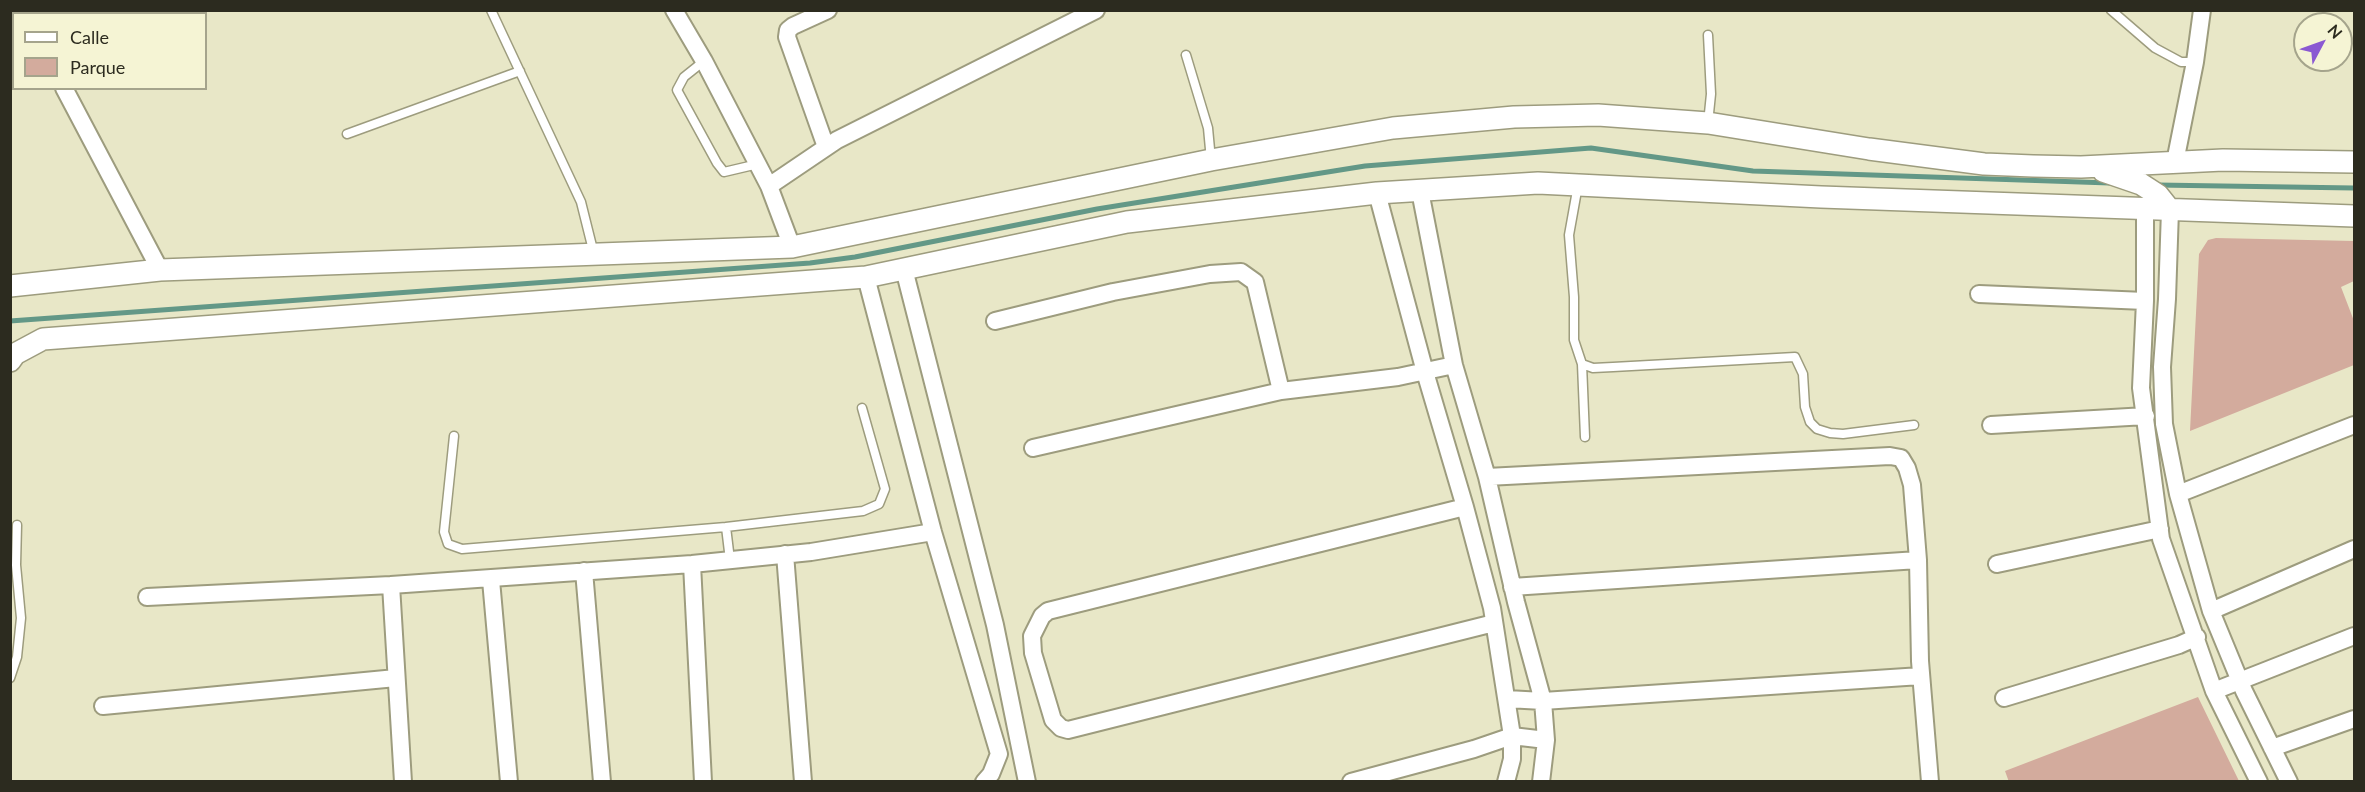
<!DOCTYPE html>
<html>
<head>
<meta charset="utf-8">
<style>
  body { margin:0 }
  #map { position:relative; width:2365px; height:792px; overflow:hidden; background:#e8e7c7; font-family:Lato,sans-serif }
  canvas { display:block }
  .frame { position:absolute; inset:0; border:12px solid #2c2b1f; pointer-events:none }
  .legend { position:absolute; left:12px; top:12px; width:195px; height:78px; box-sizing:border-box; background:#f5f4d4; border:2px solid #a5a48c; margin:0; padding:8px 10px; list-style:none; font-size:18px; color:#2c2b1f }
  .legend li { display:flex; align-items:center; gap:12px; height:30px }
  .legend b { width:30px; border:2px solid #a5a48c }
  .north { position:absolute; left:2293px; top:12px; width:60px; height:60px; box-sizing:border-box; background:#f5f4d4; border:2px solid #a5a48c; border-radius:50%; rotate:49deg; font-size:16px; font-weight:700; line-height:24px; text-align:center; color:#2c2b1f }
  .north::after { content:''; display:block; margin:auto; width:21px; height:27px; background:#8b59d2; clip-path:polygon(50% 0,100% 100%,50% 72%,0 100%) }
</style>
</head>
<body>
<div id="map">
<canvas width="2365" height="792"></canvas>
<div class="frame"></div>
<ul class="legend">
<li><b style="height:8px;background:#fff"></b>Calle</li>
<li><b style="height:16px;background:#d3ab9d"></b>Parque</li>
</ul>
<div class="north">N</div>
</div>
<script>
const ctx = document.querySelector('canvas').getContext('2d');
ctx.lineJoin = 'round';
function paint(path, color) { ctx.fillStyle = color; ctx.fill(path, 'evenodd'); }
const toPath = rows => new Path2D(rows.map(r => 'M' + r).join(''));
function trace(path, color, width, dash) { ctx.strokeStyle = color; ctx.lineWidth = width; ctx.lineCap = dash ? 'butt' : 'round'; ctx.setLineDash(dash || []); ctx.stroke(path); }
const green = toPath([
  [2216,238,2354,241,2354,281,2341,287,2354,321,2354,365,2190,431,2199,254,2208,240],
  [2198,697,2239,781,2009,782,2005,771]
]);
const stream = toPath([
  [2157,185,2354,188],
  [10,321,810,263,855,257,1097,209,1365,166,1591,148,1753,171,2110,183]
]);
const service = toPath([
  [491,10,581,202,594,254],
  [2111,10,2155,48,2181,62,2195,62],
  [1708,35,1711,94,1708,123],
  [1186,55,1208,128,1211,160],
  [704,61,684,77,677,90,717,163,724,172,758,164],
  [347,134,520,71],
  [1578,185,1569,235,1574,297,1574,340,1582,364,1593,368,1613,367,1795,357,1803,374,1805,407,1810,422,1817,429,1830,433,1843,434,1914,425],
  [1582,364,1585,437],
  [454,436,444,532,448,544,462,549,726,527,863,511,879,504,885,489,862,408],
  [726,527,730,560],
  [10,678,17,657,21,618,16,565,17,525]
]);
const minor = toPath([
  [22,10,24,14],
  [674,10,704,61,769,186,792,247],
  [64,88,160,270],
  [826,147,787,37,788,30,793,26,828,10],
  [2175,162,2195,62,2202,10],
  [769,186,837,140,1096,10],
  [1420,191,1454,365,1487,477,1516,602,1543,701,1546,740,1541,782],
  [1377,193,1425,372,1465,507,1492,608,1512,736,1512,759,1506,782],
  [2145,210,2145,301,2141,388,2161,539,2214,691,2259,782],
  [2170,210,2167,299,2162,367,2164,424,2178,494,2211,611,2244,691,2289,782],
  [904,269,995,625,1027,782],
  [866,277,933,532,999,754,991,774,984,782],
  [1979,294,2145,301],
  [995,321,1113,292,1210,274,1241,272,1255,282,1281,391],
  [1991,425,2146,416],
  [1033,448,1281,391,1398,377,1454,365],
  [1487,477,1890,456,1901,458,1907,468,1912,485,1918,560,1920,661,1930,782],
  [2178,494,2354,425],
  [1465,507,1048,611,1042,616,1032,636,1033,653,1053,720,1061,728,1068,730,1494,623],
  [785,554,803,782],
  [692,564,703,782],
  [1997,564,2160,529],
  [584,571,602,782],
  [491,580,509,782],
  [1512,587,1918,560],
  [147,597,391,585],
  [2211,611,2354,549],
  [2214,691,2354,636],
  [2004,698,2179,645,2197,637],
  [1507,699,1543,701,1921,676],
  [103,706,396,678],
  [2272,748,2354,719],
  [403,782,391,585,692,564,811,552,933,532],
  [1351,782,1474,749,1512,736,1546,740]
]);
const tertiary = toPath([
  [2103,171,2141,184,2158,195,2170,210],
  [10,286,160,270,792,247,1211,160,1393,128,1514,117,1598,115,1708,123,1869,149,1984,164,2033,166,2081,167,2223,160,2354,162],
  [10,361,15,354,43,339,866,277,1127,222,1377,193,1538,183,1821,197,2354,216]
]);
paint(green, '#d3ab9d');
trace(stream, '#639887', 5);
trace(service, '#9d9c7e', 11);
trace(minor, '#9d9c7e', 20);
trace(tertiary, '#9d9c7e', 24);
trace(service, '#fff', 8);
trace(minor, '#fff', 16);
trace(tertiary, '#fff', 21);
</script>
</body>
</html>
